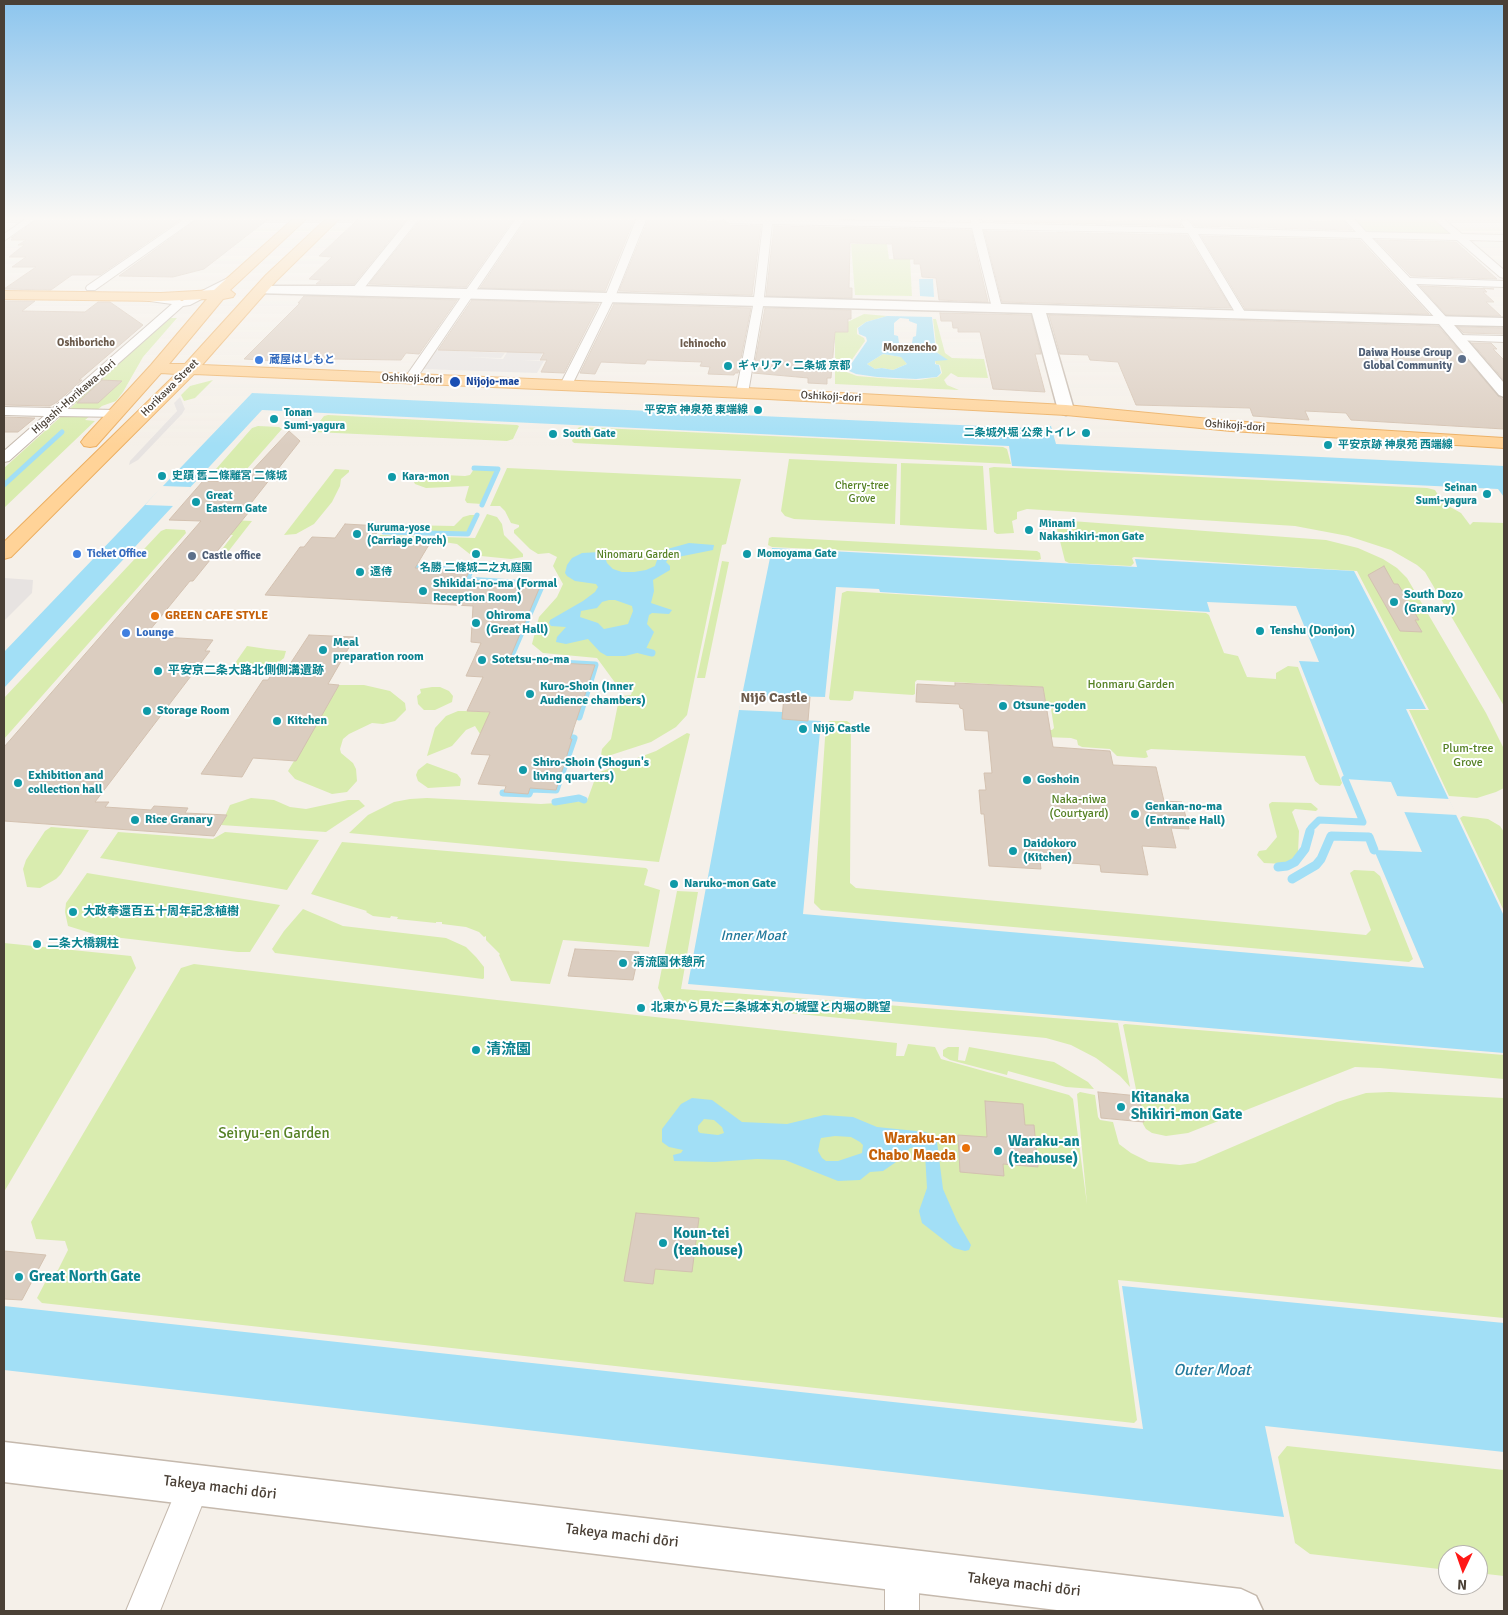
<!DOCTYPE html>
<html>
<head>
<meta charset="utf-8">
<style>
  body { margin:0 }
  #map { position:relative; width:1508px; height:1615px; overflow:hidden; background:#f5f0e9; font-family:Signika,sans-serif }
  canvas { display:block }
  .frame { position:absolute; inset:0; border:5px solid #4a4036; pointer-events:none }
  .north { position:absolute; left:1438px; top:1545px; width:50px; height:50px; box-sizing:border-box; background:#fff; border:1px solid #b7b3af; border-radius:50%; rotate:183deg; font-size:14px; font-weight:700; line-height:20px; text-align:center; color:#4a4036 }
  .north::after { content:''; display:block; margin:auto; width:18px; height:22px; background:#ff1816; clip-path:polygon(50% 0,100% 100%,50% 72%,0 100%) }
</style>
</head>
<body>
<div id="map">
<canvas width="1508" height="1615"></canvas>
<div class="frame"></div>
<div class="north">N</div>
</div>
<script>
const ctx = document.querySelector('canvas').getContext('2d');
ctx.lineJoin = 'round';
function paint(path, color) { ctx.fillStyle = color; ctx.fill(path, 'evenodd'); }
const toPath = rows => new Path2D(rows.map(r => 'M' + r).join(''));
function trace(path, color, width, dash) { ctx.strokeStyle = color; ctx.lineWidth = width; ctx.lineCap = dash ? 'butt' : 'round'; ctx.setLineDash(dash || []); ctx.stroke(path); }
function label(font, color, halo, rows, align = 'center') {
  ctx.font = font + ' Signika,"Noto Sans JP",sans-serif'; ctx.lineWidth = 4; ctx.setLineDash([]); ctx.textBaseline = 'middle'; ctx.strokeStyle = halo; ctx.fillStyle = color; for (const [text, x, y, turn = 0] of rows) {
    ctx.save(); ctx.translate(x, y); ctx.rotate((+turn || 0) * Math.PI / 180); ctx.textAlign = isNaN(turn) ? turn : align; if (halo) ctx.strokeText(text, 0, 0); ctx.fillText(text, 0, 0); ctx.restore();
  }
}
const green = toPath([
  [1355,220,1436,220,1453,234,1373,233,1367,232],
  [851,244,887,244,889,259,910,259,912,296,855,295],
  [864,314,887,316,866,322,857,328,857,334,864,338,865,341,844,371,857,376,893,379,919,380,938,377,942,373,940,365,936,364,935,361,942,357,937,352,933,319,936,319,945,353,952,358,984,359,988,378,958,377,951,373,944,380,947,385,959,390,835,384,835,328],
  [170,318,177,318,143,357,123,392,116,401,102,406,85,420,95,421,4,508,4,468,76,403,73,403],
  [883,354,902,357,907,364,893,370,882,368,875,369,867,364],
  [213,380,195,398,184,401,181,395,190,386],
  [328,415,517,425,519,426,513,439,507,441,314,432,312,431,324,416],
  [258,426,279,427,282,429,246,470,217,471,216,469,252,428],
  [580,427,1003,447,1007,449,1011,464,574,443,572,441,578,428],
  [789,459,897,464,895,524,794,519,785,516,781,511],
  [901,463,983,466,987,530,900,525],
  [994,467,1427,488,1435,490,1443,503,1461,513,1470,525,1473,522,1504,523,1504,706,1425,572,1417,565,1391,550,1348,536,1295,526,1027,509,1017,512,1017,519,1012,521,1014,533,997,534,994,532,989,468],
  [507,468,741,479,726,544,722,545,687,715,676,727,651,742,608,756,601,755,602,749,611,739,619,699,622,696,631,695,633,688,616,684,597,658,543,653,532,644,539,617,557,597,563,584,553,566,557,557,549,553,538,554,530,549,514,533,514,530,519,527,519,525,511,523,505,511,500,506,490,506],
  [335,469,349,470,349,472,341,479,340,486,332,502,314,524,296,534,284,535],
  [474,469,497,470,482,504,467,503,465,500,469,486,426,488,415,484,413,480,417,475,423,474,465,476,470,475],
  [487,514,497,517,502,524,504,535,523,554,523,557,511,559,471,555,457,544,430,540,379,537,380,535,475,538],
  [470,515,477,515,468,534,387,531,390,527,402,525,454,526,463,517],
  [206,519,252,521,224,557,216,557,233,535,194,533],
  [1058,520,1326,540,1358,548,1383,559,1397,568,1407,578,1486,713,1504,749,1504,788,1496,792,1477,798,1449,796,1409,710,1429,710,1357,571,1134,557,1132,558,1134,563,1131,566,1069,563,1065,561,1055,521],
  [166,529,185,530,186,533,4,739,4,698,161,531],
  [772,537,1037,551,1040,553,1041,559,1038,560,772,547,768,545,769,538],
  [722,561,729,562,705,678,697,678],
  [847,591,1206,613,1209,615,1224,653,1238,656,1247,677,1276,679,1276,673,1288,666,1298,667,1342,783,1340,786,1320,785,1315,781,1305,756,1151,749,1146,751,1148,757,1145,758,1117,756,1110,749,1082,747,1078,745,1077,740,1071,738,1017,736,1015,729,1052,730,1054,728,1051,709,1046,708,1043,687,917,680,915,682,915,694,913,695,854,691,853,699,850,701,830,700,829,698,842,593],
  [247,646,267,649,286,651,284,658,273,667,233,666],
  [339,685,364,685,390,691,405,703,406,710,395,721,383,724,372,723,349,734,343,739,340,749,341,753,353,763,356,769,357,781,347,792,332,794,295,779,288,771],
  [432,687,440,687,449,691,453,696,452,702,435,710,424,710,418,704,417,696,421,693,420,689],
  [458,711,467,711,554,716,480,734,475,726,466,730,452,746,427,756,435,728,446,716],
  [830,721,847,721,851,724,850,883,856,888,1366,935,1371,930,1350,873,1354,870,1374,871,1380,876,1413,959,1409,962,821,910,814,903,826,723],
  [687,733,690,734,659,862,349,833,368,815,394,802,410,799,427,798,541,804,587,801,596,776,600,772,656,751],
  [427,763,457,774,461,779,460,786,428,788,418,781,416,775,418,770],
  [251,798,274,800,290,807,306,809,348,800,359,800,365,806,326,832,221,825,230,805],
  [1272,802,1311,803,1318,809,1316,811,1295,809,1292,812,1299,831,1298,853,1293,860,1284,864,1264,863,1257,855,1259,851,1266,850,1277,837,1269,806,1269,804],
  [1463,816,1488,819,1500,826,1504,832,1504,911,1460,818],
  [51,827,89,830,61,874,56,879,40,888,27,887,23,869,26,860,45,831],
  [118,832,213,839,225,832,319,840,287,890,100,858],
  [342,842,646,868,648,870,644,885,660,890,649,947,563,940,550,984,511,981,499,955,500,954,486,940,486,936,484,937,479,932,466,927,442,924,442,922,436,922,436,923,397,919,398,917,391,916,390,918,373,916,366,912,367,911,311,894],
  [87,873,280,905,250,952,238,952,97,935,68,926,65,912,66,903],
  [677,891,698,892,681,989,1118,1023,1130,1087,1120,1076,1096,1058,1071,1045,1046,1038,665,1001,658,988],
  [303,909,343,926,446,938,466,947,476,957,484,967,484,978,483,979,275,953,272,949,284,931],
  [4,943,131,956,136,968,4,1192],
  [194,964,497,1000,897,1043,896,1056,904,1056,908,1044,935,1047,941,1059,1069,1095,1073,1099,1087,1204,1077,1094,1080,1092,1095,1095,1098,1117,1100,1120,1113,1122,1119,1144,1131,1153,1149,1162,1180,1165,1195,1163,1337,1102,1366,1093,1389,1092,1504,1098,1504,1318,1118,1280,1137,1420,1134,1423,42,1303,37,1298,49,1275,58,1270,68,1250,65,1241,36,1239,31,1222,181,968],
  [1125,1024,1504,1055,1504,1079,1380,1068,1355,1067,1188,1133,1166,1136,1152,1133,1146,1129,1143,1124,1123,1025],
  [948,1047,959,1047,958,1060,965,1061,969,1047,1054,1062,1088,1082,1094,1089,1066,1087,1008,1071,1007,1075,950,1060,943,1056,943,1050],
  [1287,1446,1504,1470,1504,1576,1478,1573,1478,1555,1448,1555,1448,1570,1310,1554,1295,1543,1278,1457]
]);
const parking = toPath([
  [509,349,544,350,539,360,523,360,544,361,537,373,422,369,434,350,505,353,501,358,466,357,503,359],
  [180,397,185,409,182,414,138,460,129,465,130,461,177,411,174,403],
  [4,578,33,580,32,593,4,621]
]);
const water = toPath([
  [919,279,933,279,934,297,920,296],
  [887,316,932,317,936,352,948,360,935,361,935,364,939,365,941,373,937,377,916,379,877,377,856,374,847,370,867,341,866,337,859,334,858,328,866,322],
  [900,318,909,319,909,321,917,324,916,336,913,337,912,343,899,343,898,336,894,335,894,323],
  [883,354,901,357,907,364,893,370,882,368,875,369,867,364],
  [252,393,1048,429,1048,426,1051,426,1056,444,1504,466,1504,497,1498,489,1012,466,1009,446,262,410,4,688,4,652],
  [689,543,714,545,713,550,668,559,666,562,670,566,670,570,653,580,654,591,651,603,672,610,669,614,652,613,649,615,647,624,654,632,645,651,625,656,607,656,600,652,588,639,566,644,556,642,557,637,566,627,551,626,549,623,550,620,583,601,595,592,598,587,596,584,575,581,567,576,565,573,567,565,572,558,582,553,600,552,604,554,607,563,613,569,622,572,634,572,646,570,655,566,660,551],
  [609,600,615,600,632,606,633,611,628,624,604,629,598,623,580,617,581,611,597,608,602,602],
  [772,548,1137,567,1135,559,1354,571,1426,709,1406,709,1504,916,1504,1053,688,984,739,710],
  [836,587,879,589,880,592,1210,612,1207,602,1296,606,1319,662,1299,661,1345,779,1391,782,1422,852,1374,850,1424,968,803,914,821,721,782,719,784,696,825,697],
  [692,1098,712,1100,742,1122,787,1124,824,1115,853,1117,877,1127,926,1132,937,1142,943,1189,957,1221,971,1245,969,1250,965,1251,954,1248,922,1223,919,1211,927,1188,925,1154,920,1147,910,1148,899,1160,883,1171,870,1172,860,1180,838,1181,785,1160,757,1159,715,1162,674,1161,673,1155,681,1153,683,1150,669,1147,662,1142,662,1129,681,1104],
  [704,1119,714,1120,722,1127,724,1133,718,1135,700,1133,698,1131,698,1126],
  [835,1136,851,1137,860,1142,863,1145,862,1153,838,1161,826,1161,822,1158,818,1151,820,1141,821,1138],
  [1122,1286,1504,1323,1504,1452,1265,1426,1284,1517,4,1370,4,1306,1143,1429]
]);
const pier = toPath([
  [162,486,191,487,174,506,145,505],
  [740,699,784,701,783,712,739,710],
  [1396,796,1449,799,1457,815,1403,812]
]);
const streamFar2 = toPath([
  [474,468,498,469,482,505],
  [4,485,62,432],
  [384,532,468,534,477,515],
  [417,567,471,570,470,572]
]);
const streamFar1 = toPath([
  [470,571,466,580,514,583],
  [531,584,542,584,509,660,595,665,579,717],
  [640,650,652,653],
  [503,793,529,794,531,789,556,790,574,738,567,738,570,731],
  [555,802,579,798,584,800],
  [1310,833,1311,828,1319,820,1363,822,1345,779]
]);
const stream = toPath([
  [1278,867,1287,866,1295,862,1305,849,1310,831],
  [1292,879,1316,865,1321,859,1331,836,1369,837,1374,850]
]);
const building = toPath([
  [36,220,180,220,100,275,72,275,51,290,4,289,36,267,12,267,26,257,9,257,24,245,18,245,26,240,11,240,14,238,11,238,36,220],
  [196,220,267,220,204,269,173,277,119,276,196,220],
  [357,220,406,220,354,284,316,284,321,280,309,279,332,257,319,256,357,220],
  [420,220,513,220,466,287,369,284,420,220],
  [526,220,634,220,605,291,480,288,526,220],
  [648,220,723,221,729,225,761,226,752,295,619,291,648,220],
  [981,220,1137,221,1136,220,1182,220,1179,221,1181,226,981,221,981,220],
  [1190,220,1344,221,1352,230,1195,226,1190,220],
  [774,226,971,230,988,302,939,300,936,278,922,277,920,264,914,264,914,259,894,259,892,244,850,243,849,288,852,288,852,298,766,296,774,226],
  [984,231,1187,235,1231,308,1002,302,984,231],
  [1201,236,1360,240,1429,314,1245,309,1201,236],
  [1376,240,1456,242,1497,279,1411,276,1376,240],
  [1420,286,1494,289,1483,288,1487,292,1483,292,1494,302,1486,302,1501,316,1446,315,1420,286],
  [304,296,457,300,419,354,406,353,401,360,332,359,328,364,244,359,300,303,298,303,304,296],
  [472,300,599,304,564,373,541,372,547,360,540,360,544,353,438,350,472,300],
  [4,301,35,301,22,311,85,312,98,302,110,302,143,325,79,380,82,380,57,402,50,406,4,405,4,301],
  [614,304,751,308,738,373,735,373,734,375,708,374,710,367,700,366,702,362,647,360,645,364,601,362,595,374,580,373,614,304],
  [765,308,851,310,851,319,848,319,848,332,835,332,831,378,827,378,827,384,808,383,808,378,753,373,765,308],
  [940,313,1031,315,1041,354,1035,354,1045,392,993,389,980,332,958,332,958,328,953,328,952,321,941,321,940,313],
  [1049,315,1438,326,1498,396,1504,400,1504,429,1351,420,1346,413,1305,411,1309,420,1253,416,1250,408,1136,405,1118,362,1090,360,1088,355,1060,354,1049,315],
  [1458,327,1504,328,1504,334,1464,333,1458,327],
  [1472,343,1491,343,1497,349,1493,349,1504,360,1504,380,1472,343],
  [102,380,122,381,98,403,77,403,102,380],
  [4,417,35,418,18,432,4,432,4,417],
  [289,431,300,441,248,507,253,507,193,581,190,581,145,636,213,640,205,651,210,651,95,802,109,802,105,807,151,810,154,806,188,808,185,813,227,815,214,836,4,821,4,747,201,521,169,520,203,481,239,482,245,475,248,475,289,431],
  [345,524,381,526,372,540,430,543,415,568,470,570,465,580,541,584,509,660,595,665,570,739,572,739,556,790,530,788,528,794,504,792,506,786,478,784,490,755,471,754,490,712,467,711,483,677,466,676,481,643,471,642,473,606,265,595,300,547,304,547,312,537,335,538,345,524],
  [1384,566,1394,584,1398,584,1419,620,1415,620,1422,632,1400,631,1368,575,1384,566],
  [309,635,355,637,328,684,339,685,296,761,253,758,242,777,201,774,263,680,268,680,279,663,290,664,309,635],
  [955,683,1043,687,1053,747,1110,751,1113,765,1156,767,1164,801,1182,802,1189,829,1171,828,1176,848,1142,846,1148,875,1101,872,1100,865,1040,861,1041,869,989,866,984,814,981,814,979,790,986,790,984,773,992,773,988,731,965,730,963,709,960,708,959,704,916,702,917,684,955,686,955,683],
  [784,696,810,697,808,721,782,719,784,696],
  [575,949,639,952,633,980,568,976,575,949],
  [1098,1092,1139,1096,1144,1122,1101,1118,1098,1092],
  [985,1101,1023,1104,1025,1125,1034,1125,1038,1167,1003,1164,1004,1176,960,1172,958,1135,987,1137,985,1101],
  [636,1213,699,1218,692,1272,655,1269,653,1284,624,1281,636,1213],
  [4,1251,46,1255,22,1300,4,1299,4,1251]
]);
const minor = toPath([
  [24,220,34,220,4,241,4,234,24,220],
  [183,220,194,220,95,290,87,290,86,288,87,286,183,220],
  [408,220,418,220,361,292,353,292,352,290,353,288,408,220],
  [515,220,524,220,414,382,406,382,404,379,515,220],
  [636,220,646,220,615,297,572,385,566,389,562,388,560,385,605,297,636,220],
  [724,220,833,220,971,223,971,220,979,220,980,223,1185,228,1181,222,1188,220,1194,228,1356,232,1345,220,1355,220,1366,232,1451,234,1435,220,1445,220,1462,234,1504,235,1504,241,1469,240,1504,270,1504,278,1500,277,1457,240,1372,238,1410,278,1504,281,1504,287,1416,284,1447,318,1449,320,1447,322,1443,323,1439,322,1361,238,1198,234,1246,314,1241,317,1236,314,1188,233,982,229,1002,308,997,311,992,308,972,228,772,224,763,306,748,393,742,397,736,393,753,306,763,224,729,223,724,220],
  [236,274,241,277,240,279,190,305,183,306,67,409,116,410,121,411,122,414,121,417,59,416,9,461,4,462,4,451,44,416,4,415,4,407,53,408,172,304,142,300,141,298,142,296,173,297,182,301,236,274],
  [1458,335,1504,336,1504,342,1454,340,1452,338,1458,335],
  [194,1469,205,1474,210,1485,160,1611,126,1611,183,1474,194,1469],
  [902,1553,914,1558,919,1570,919,1611,885,1611,885,1570,890,1558,902,1553]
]);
const tertiary = toPath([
  [260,286,357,286,1504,318,1504,326,1454,325,1504,383,1504,397,1499,395,1439,324,1046,313,1074,410,1072,413,1066,415,1060,413,1058,410,1032,313,255,293,253,290,260,286],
  [4,1442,1241,1589,1256,1596,1263,1611,1065,1611,4,1482,4,1442]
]);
const primary = toPath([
  [292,220,305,220,230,290,235,294,233,297,223,299,169,364,185,364,266,275,325,220,338,220,276,281,202,365,768,389,1066,405,1231,421,1504,438,1504,448,1231,431,1066,415,768,399,194,374,11,557,4,559,4,542,176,374,161,373,96,446,90,447,84,446,81,442,84,438,151,365,207,299,161,301,4,299,4,291,161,293,214,290,292,220]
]);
const markers = [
  [1462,359,5,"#5c6f8a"],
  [259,360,5,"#3f7fe0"],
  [728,366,5,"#0f9aa8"],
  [455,382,6,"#1a4fb4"],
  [758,410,5,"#0f9aa8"],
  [274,419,5,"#0f9aa8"],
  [1086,433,5,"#0f9aa8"],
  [553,434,5,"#0f9aa8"],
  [1328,445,5,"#0f9aa8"],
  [162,476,5,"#0f9aa8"],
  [392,477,5,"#0f9aa8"],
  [1487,494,5,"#0f9aa8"],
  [196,502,5,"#0f9aa8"],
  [1029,530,5,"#0f9aa8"],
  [357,534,5,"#0f9aa8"],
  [77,554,5,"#3f7fe0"],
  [476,554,5,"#0f9aa8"],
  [747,554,5,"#0f9aa8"],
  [192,556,5,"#5c6f8a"],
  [360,572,5,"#0f9aa8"],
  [423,591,5,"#0f9aa8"],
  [1394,602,5,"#0f9aa8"],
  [155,616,5,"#e8710a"],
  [476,623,5,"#0f9aa8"],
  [1260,631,5,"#0f9aa8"],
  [126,633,5,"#3f7fe0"],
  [323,650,5,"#0f9aa8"],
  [482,660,5,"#0f9aa8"],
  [158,671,5,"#0f9aa8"],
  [530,694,5,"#0f9aa8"],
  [1003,706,5,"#0f9aa8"],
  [147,711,5,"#0f9aa8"],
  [277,721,5,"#0f9aa8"],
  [803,729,5,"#0f9aa8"],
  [523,770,5,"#0f9aa8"],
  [1027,780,5,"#0f9aa8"],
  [18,783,5,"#0f9aa8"],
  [1135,814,5,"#0f9aa8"],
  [135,820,5,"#0f9aa8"],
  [1013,851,5,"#0f9aa8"],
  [674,884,5,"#0f9aa8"],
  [73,912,5,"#0f9aa8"],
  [37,944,5,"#0f9aa8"],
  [623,963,5,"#0f9aa8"],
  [641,1008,5,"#0f9aa8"],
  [476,1050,5,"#0f9aa8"],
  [1121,1107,5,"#0f9aa8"],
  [966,1148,5,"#e8710a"],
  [998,1151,5,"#0f9aa8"],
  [663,1243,5,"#0f9aa8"],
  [19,1277,5,"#0f9aa8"]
];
const farNeighbourhoodnames = [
  ["Oshiboricho",86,343],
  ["Ichinocho",703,344],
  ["Monzencho",910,348]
];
const farServicenames = [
  ["Daiwa House Group",1452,353],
  ["Global Community",1452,366],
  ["Castle office",202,556,"left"]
];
const farShopnames = [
  ["蔵屋はしもと",269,360],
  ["Ticket Office",87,554]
];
const farCulturenames = [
  ["ギャリア・二条城 京都",738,366],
  ["平安京 神泉苑 東端線",748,410,"right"],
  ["Tonan",284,413],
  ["Sumi-yagura",284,426],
  ["二条城外堀 公衆トイレ",1076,433,"right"],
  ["South Gate",563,434],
  ["平安京跡 神泉苑 西端線",1338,445],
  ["史蹟 舊二條離宮 二條城",172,476],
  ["Kara-mon",402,477],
  ["Seinan",1477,488,"right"],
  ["Sumi-yagura",1477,501,"right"],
  ["Great",206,496],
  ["Eastern Gate",206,509],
  ["Minami",1039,524],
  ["Nakashikiri-mon Gate",1039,537],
  ["Kuruma-yose",367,528],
  ["(Carriage Porch)",367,541],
  ["Momoyama Gate",757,554],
  ["名勝 二條城二之丸庭園",476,568,"center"],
  ["遠侍",370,572]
];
const farStreetnames = [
  ["Oshikoji-dori",412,379,2],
  ["Horikawa Street",170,388,-45],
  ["Higashi-Horikawa-dori",74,397,-41],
  ["Oshikoji-dori",831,397,3],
  ["Oshikoji-dori",1235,426,4]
];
const farTransitnames = [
  ["Nijojo-mae",466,382]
];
const farParknames = [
  ["Cherry-tree",862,486],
  ["Grove",862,499],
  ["Ninomaru Garden",638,555]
];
const cultureNames = [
  ["Shikidai-no-ma (Formal",433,584],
  ["Reception Room)",433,598],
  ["South Dozo",1404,595],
  ["(Granary)",1404,609],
  ["Ohiroma",486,616],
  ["(Great Hall)",486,630],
  ["Tenshu (Donjon)",1270,631],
  ["Meal",333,643],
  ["preparation room",333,657],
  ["Sotetsu-no-ma",492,660],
  ["平安京二条大路北側側溝遺跡",168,671],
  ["Kuro-Shoin (Inner",540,687],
  ["Audience chambers)",540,701],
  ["Otsune-goden",1013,706],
  ["Storage Room",157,711],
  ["Kitchen",287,721],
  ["Nijō Castle",813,729],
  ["Shiro-Shoin (Shogun's",533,763],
  ["living quarters)",533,777],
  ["Exhibition and",28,776],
  ["collection hall",28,790],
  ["Goshoin",1037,780],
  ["Genkan-no-ma",1145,807],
  ["(Entrance Hall)",1145,821],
  ["Rice Granary",145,820],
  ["Daidokoro",1023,844],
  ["(Kitchen)",1023,858],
  ["Naruko-mon Gate",684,884],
  ["大政奉還百五十周年記念植樹",83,912],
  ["二条大橋親柱",47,944],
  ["清流園休憩所",633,963],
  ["北東から見た二条城本丸の城壁と内堀の眺望",651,1008]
];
const foodNames = [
  ["GREEN CAFE STYLE",165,616]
];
const shopNames = [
  ["Lounge",136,633]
];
const parkNames = [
  ["Honmaru Garden",1131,685],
  ["Plum-tree",1468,749],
  ["Grove",1468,763],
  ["Naka-niwa",1079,800],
  ["(Courtyard)",1079,814]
];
const neighbourhoodNames = [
  ["Nijō Castle",774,698]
];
const waterNames = [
  ["Inner Moat",753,936]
];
const nearCulturenames = [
  ["清流園",486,1050],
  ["Kitanaka",1131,1098],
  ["Shikiri-mon Gate",1131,1115],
  ["Waraku-an",1008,1142],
  ["(teahouse)",1008,1159],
  ["Koun-tei",673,1234],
  ["(teahouse)",673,1251],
  ["Great North Gate",29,1277]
];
const nearParknames = [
  ["Seiryu-en Garden",274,1134]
];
const nearFoodnames = [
  ["Waraku-an",956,1139],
  ["Chabo Maeda",956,1156]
];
const nearStreetnames = [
  ["Takeya machi dōri",220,1488,7],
  ["Takeya machi dōri",622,1536,7],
  ["Takeya machi dōri",1024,1585,7]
];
const nearWaternames = [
  ["Outer Moat",1212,1371]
];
paint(green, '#d9ecaf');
paint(parking, '#e7e3e1');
paint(water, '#a2dff6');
paint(pier, '#f5f0e9');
trace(streamFar2, '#a2dff6', 5);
trace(streamFar1, '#a2dff6', 7);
trace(stream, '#a2dff6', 9);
paint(building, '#dbcdc0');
trace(building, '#d3c1b0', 1);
trace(minor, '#c5b9ad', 2);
trace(tertiary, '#c5b9ad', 3);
trace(primary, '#ecae60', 2);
paint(minor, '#fff');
paint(tertiary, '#fff');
paint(primary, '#ffd398');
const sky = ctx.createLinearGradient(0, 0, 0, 446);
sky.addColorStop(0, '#8cc5ee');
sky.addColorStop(0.49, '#faf8f5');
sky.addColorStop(1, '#faf8f500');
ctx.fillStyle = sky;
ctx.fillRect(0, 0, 1508, 446);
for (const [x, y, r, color] of markers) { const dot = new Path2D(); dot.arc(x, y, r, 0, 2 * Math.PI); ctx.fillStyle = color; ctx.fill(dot); trace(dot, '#fff', 2); }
label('bold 11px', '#6d5c4d', '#fff', farNeighbourhoodnames);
label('bold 11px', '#4e5e75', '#fff', farServicenames, 'right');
label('bold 11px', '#366cbe', '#fff', farShopnames, 'left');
label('bold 11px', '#0d838f', '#fff', farCulturenames, 'left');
label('11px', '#4a4036', '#fff', farStreetnames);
label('bold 11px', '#164399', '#fff', farTransitnames, 'left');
label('11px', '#558124', '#fff', farParknames);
label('bold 12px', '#0d838f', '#fff', cultureNames, 'left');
label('bold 12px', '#c56008', '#fff', foodNames, 'left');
label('bold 12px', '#366cbe', '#fff', shopNames, 'left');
label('12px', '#558124', '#fff', parkNames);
label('bold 14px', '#6d5c4d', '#fff', neighbourhoodNames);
label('italic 14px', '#237a9c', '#fff', waterNames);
label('bold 15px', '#0d838f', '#fff', nearCulturenames, 'left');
label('15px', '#558124', '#fff', nearParknames);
label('bold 15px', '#c56008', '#fff', nearFoodnames, 'right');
label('15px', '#4a4036', '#fff', nearStreetnames);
label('italic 16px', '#237a9c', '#fff', nearWaternames);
</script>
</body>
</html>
